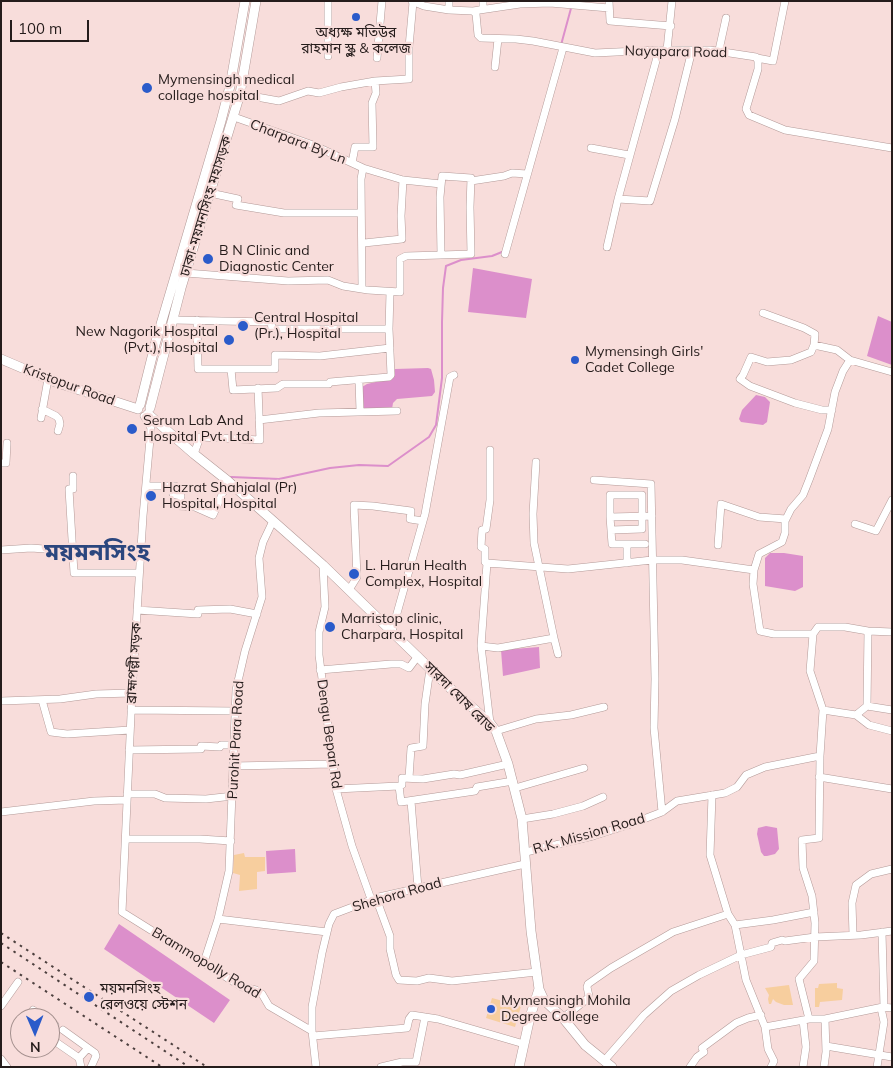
<!DOCTYPE html>
<html>
<head>
<meta charset="utf-8">
<style>
  body { margin:0 }
  #map { position:relative; width:893px; height:1068px; overflow:hidden; background:#f8dddb; font-family:Mulish,sans-serif }
  canvas { display:block }
  .frame { position:absolute; inset:0; border:2px solid #251c1b; pointer-events:none }
  .north { position:absolute; left:10px; top:1008px; width:50px; height:50px; box-sizing:border-box; background:#f8dddb; border:1px solid #a4908e; border-radius:50%; rotate:179deg; font-size:14px; font-weight:700; line-height:20px; text-align:center; color:#251c1b }
  .north::after { content:''; display:block; margin:auto; width:18px; height:22px; background:#2b5bca; clip-path:polygon(50% 0,100% 100%,50% 72%,0 100%) }
  .scale { position:absolute; left:10px; top:20px; width:79px; height:22px; box-sizing:border-box; border:2px solid #251c1b; border-top:0; padding-left:6px; font-size:15px; line-height:18px; white-space:nowrap; color:#251c1b; -webkit-text-stroke:4px #f8dddb; paint-order:stroke }
</style>
</head>
<body>
<div id="map">
<canvas width="893" height="1068"></canvas>
<div class="frame"></div>
<div class="north">N</div>
<div class="scale">100 m</div>
</div>
<script>
const ctx = document.querySelector('canvas').getContext('2d');
ctx.lineJoin = 'round';
function paint(path, color) { ctx.fillStyle = color; ctx.fill(path, 'evenodd'); }
const toPath = rows => new Path2D(rows.map(r => 'M' + r).join(''));
function trace(path, color, width, dash) { ctx.strokeStyle = color; ctx.lineWidth = width; ctx.lineCap = dash ? 'butt' : 'round'; ctx.setLineDash(dash || []); ctx.stroke(path); }
function label(font, color, halo, rows, align = 'center') {
  ctx.font = font + ' Mulish,"Noto Sans Bengali",sans-serif'; ctx.lineWidth = 4.5; ctx.setLineDash([]); ctx.textBaseline = 'middle'; ctx.strokeStyle = halo; ctx.fillStyle = color; for (const [text, x, y, turn = 0] of rows) {
    ctx.save(); ctx.translate(x, y); ctx.rotate((+turn || 0) * Math.PI / 180); ctx.textAlign = isNaN(turn) ? turn : align; if (halo) ctx.strokeText(text, 0, 0); ctx.fillText(text, 0, 0); ctx.restore();
  }
}
const green = toPath([
  [244,853,245,857,265,857,265,871,257,872,257,889,239,891,240,875,233,873,234,855],
  [837,983,837,988,843,989,842,1000,820,1002,819,1007,815,1007,815,988,818,988,819,984],
  [789,985,793,1005,784,1005,776,1002,773,999,771,1004,769,1004,768,999,769,995,765,988],
  [492,998,521,1006,515,1027,486,1018]
]);
const water = toPath([
  [473,268,532,279,526,318,468,312],
  [878,316,892,322,892,365,867,356],
  [428,368,431,369,434,380,435,392,432,396,397,399,393,403,392,409,373,410,362,408,362,387,367,384,389,379,395,369],
  [756,395,765,397,770,402,767,422,763,425,741,422,739,419,742,410],
  [770,553,784,553,803,556,803,587,795,591,765,586,765,558],
  [539,647,540,668,503,676,501,650],
  [766,826,777,828,779,849,775,854,767,856,764,856,761,852,757,834,758,828],
  [295,849,296,872,267,874,266,851],
  [119,924,230,1000,214,1023,104,949]
]);
const stream = toPath([
  [561,45,573,1],
  [231,477,279,479,330,468,359,465,388,466,429,437,436,425,442,378,442,322,443,288,446,266,461,260,492,256,502,252]
]);
const minor = toPath([
  [412,1,424,6,449,10,473,11,476,14,478,35,481,38,516,39,533,41,595,53,659,50,710,50,756,57,758,61,758,69,746,109,749,115,785,130,892,148],
  [609,1,610,21,671,26],
  [483,9,483,1],
  [449,10,449,1],
  [473,11,520,4,550,3,609,8],
  [667,50,672,1],
  [719,50,726,18],
  [328,56,328,1],
  [377,58,382,1],
  [757,58,773,61,785,1],
  [495,67,498,39],
  [240,94,279,101,308,91,319,93,341,87,375,81],
  [234,117,313,145,363,168,361,179,362,288],
  [591,148,629,155],
  [352,163,355,147,373,147,372,103,376,93,375,81,409,79,409,47,413,2],
  [363,168,403,180,441,184],
  [471,181,504,176,512,173,527,174],
  [210,193,238,199,236,205,284,213,361,213],
  [618,199,659,50],
  [364,243,402,239,401,216,403,180],
  [607,247,618,199,650,201,675,119,692,50],
  [505,254,563,48],
  [186,273,288,281,328,280,343,286,368,290,400,292,400,259,406,256,441,255,440,197,442,176,471,178,470,207,471,254,441,255],
  [763,313,804,328,815,334,814,345,837,350,850,360],
  [173,320,271,322,272,329,389,329],
  [197,320,198,369,275,369,275,355,320,356,390,348],
  [814,345,811,352,791,360,767,362,751,357,743,375,740,379,750,386,795,403,822,410,832,410],
  [231,369,233,390,277,388,283,384,329,384,330,382,389,377,391,375,389,329,390,292],
  [359,381,360,411],
  [42,409,56,416,59,419,60,424,58,431],
  [144,416,151,428,143,516,132,693,122,912,242,987,256,990,262,994,269,1006,312,1031],
  [41,418,48,379],
  [259,420,319,413,397,411],
  [194,454,200,437,260,440,258,388],
  [536,462,533,514,534,543,554,638],
  [1,463,6,463,7,443],
  [73,476,73,489,69,489,74,573,139,573],
  [594,480,651,484,655,679,654,728,662,812],
  [146,486,175,486,173,494,181,496,179,506,195,507,213,515,228,481],
  [610,517,610,495,642,495,642,529,611,530],
  [855,524,876,531,892,500],
  [627,544,627,563],
  [645,544,612,544,610,517,652,516],
  [718,545,721,504,759,517,786,519],
  [1,550,31,548,58,550],
  [487,563,485,562,485,549,481,547,482,530,486,529,490,500,490,450],
  [323,565,325,607,319,632,319,655,336,789,352,846,371,899],
  [754,570,759,554,782,542,785,533,785,521,791,509,803,495,809,480,828,429,835,392,843,371,850,360,892,372],
  [349,590,357,577,354,505,373,506,411,511,410,519,423,521],
  [137,610,198,614,198,610,230,609,257,614],
  [392,631,425,514,450,377,454,375],
  [868,631,867,706,892,710],
  [481,646,498,648,554,638,558,654],
  [320,670,391,664,401,664,409,668,418,656],
  [42,700,51,732,67,734,130,730],
  [1,701,60,699,96,694,132,693],
  [131,710,235,711],
  [823,710,856,715,867,706],
  [856,715,869,725,892,731],
  [490,723,481,646,487,563,568,569,652,560,682,560,754,570,753,584,760,631,774,634,813,634],
  [496,731,536,719,571,715,604,707],
  [129,750,201,749,201,746,220,747,221,745,234,745],
  [233,766,333,764],
  [819,777,892,789],
  [409,778,411,748,423,746,425,704,430,669],
  [399,786,402,785,402,778,423,779,454,774,460,775,508,764],
  [515,788,584,768],
  [336,789,399,786,401,802,475,791,477,787,513,781],
  [127,794,155,794,165,798,206,799,233,796],
  [712,795,710,855,728,914,735,925,746,980,765,1027,768,1049,774,1061,771,1067],
  [411,801,418,888],
  [1,812,94,801,127,800],
  [522,819,553,814,583,806,603,797],
  [126,839,200,839,231,841],
  [526,852,593,836,628,825,662,812,677,801,725,793,737,787,746,775,765,767,820,756,823,710,810,671,813,634,818,627,845,627,868,631,892,632],
  [376,898,390,936,390,949,396,975,399,980,417,981,429,978,452,981,537,972],
  [218,919,327,932],
  [735,925,773,920,814,912],
  [882,932,884,1008],
  [853,935,852,903,856,885,871,874,892,869],
  [204,962,218,919,229,871,236,690,245,651,262,597,259,558,263,542,273,521],
  [1,1006,18,982],
  [28,1018,33,1010,45,1018],
  [563,1018,587,999,589,996,587,987,588,984,611,968,673,932,728,914],
  [809,1019,799,979,814,961,815,923,812,896,803,868,802,840,819,838,820,756],
  [50,1022,55,1025],
  [765,1027,809,1019,825,1019,883,1007,892,1008],
  [63,1030,88,1048],
  [313,1036,407,1028,409,1019,412,1015,438,1019,524,1044],
  [50,1038,79,1058],
  [826,1046,892,1057],
  [1,1059,7,1067],
  [604,1061,644,1015,671,991,699,975,741,955,771,947,772,943,782,940,785,941,815,937,861,935,892,931],
  [81,1067,79,1058,88,1048,95,1053,96,1056,91,1067],
  [316,1067,312,1031,312,1007,322,953,329,924,334,914,379,897,525,864],
  [381,1067,402,1062,416,1062,425,1017],
  [690,1067,697,1057,704,1052,702,1048,736,1023,748,1018,761,1015],
  [803,1067,806,1047,803,1020],
  [824,1067,826,1052,825,1019],
  [877,1067,884,1022,881,1008]
]);
const major = toPath([
  [1,359,55,382,138,409],
  [140,405,156,341,221,121,230,86,245,1],
  [150,408,181,288,240,94,256,1],
  [148,414,194,454,228,481,323,565,450,688,490,723,496,731,508,764,522,819,531,931,539,989,544,1000,563,1018,585,1045,612,1067],
  [519,1067,530,1017,539,989]
]);
const rail = toPath([
  [1,933,207,1067],
  [1,943,189,1067],
  [1,962,162,1067]
]);
const markers = [
  [356,17,5,"#2b5bca"],
  [147,88,6,"#2b5bca"],
  [208,259,6,"#2b5bca"],
  [243,326,6,"#2b5bca"],
  [229,340,6,"#2b5bca"],
  [575,360,5,"#2b5bca"],
  [132,429,6,"#2b5bca"],
  [151,496,6,"#2b5bca"],
  [354,574,6,"#2b5bca"],
  [330,627,6,"#2b5bca"],
  [89,997,6,"#2b5bca"],
  [491,1009,5,"#2b5bca"]
];
const poiNames = [
  ["অধ্যক্ষ মতিউর",356,33,"center"],
  ["রাহমান স্কুল & কলেজ",356,49,"center"],
  ["Mymensingh medical",158,80],
  ["collage hospital",158,96],
  ["B N Clinic and",219,251],
  ["Diagnostic Center",219,267],
  ["Central Hospital",254,318],
  ["(Pr.), Hospital",254,334],
  ["New Nagorik Hospital",218,332,"right"],
  ["(Pvt.), Hospital",218,348,"right"],
  ["Mymensingh Girls'",585,352],
  ["Cadet College",585,368],
  ["Serum Lab And",143,421],
  ["Hospital Pvt. Ltd.",143,437],
  ["Hazrat Shahjalal (Pr)",162,488],
  ["Hospital, Hospital",162,504],
  ["L. Harun Health",365,566],
  ["Complex, Hospital",365,582],
  ["Marristop clinic,",341,619],
  ["Charpara, Hospital",341,635],
  ["ময়মনসিংহ",100,989],
  ["রেলওয়ে স্টেশন",100,1005],
  ["Mymensingh Mohila",501,1001],
  ["Degree College",501,1017]
];
const streetNames = [
  ["Nayapara Road",676,52,1],
  ["Charpara By Ln",298,142,21],
  ["ঢাকা-ময়মনসিংহ মহাসড়ক",206,206,-73],
  ["Kristopur Road",69,385,20],
  ["ব্রাহ্মপল্লী সড়ক",134,663,-86],
  ["সারদা ঘোষ রোড",459,697,45],
  ["Dengu Bepari Rd",329,734,82],
  ["Purohit Para Road",236,740,-87],
  ["R.K. Mission Road",589,834,-16],
  ["Shehora Road",397,895,-16],
  ["Brammopolly Road",206,963,31]
];
const townNames = [
  ["ময়মনসিংহ",97,553]
];
paint(green, '#f7ce9e');
paint(water, '#dc8fcb');
trace(stream, '#dc8fcb', 2);
trace(minor, '#b39a98', 8);
trace(major, '#b39a98', 10);
trace(minor, '#fff', 7);
trace(major, '#fff', 9);
trace(rail, '#4d403f', 2, [2.5, 5]);
for (const [x, y, r, color] of markers) { const dot = new Path2D(); dot.arc(x, y, r, 0, 2 * Math.PI); ctx.fillStyle = color; ctx.fill(dot); trace(dot, '#f8dddb', 2); }
label('14px', '#251c1b', '#f8dddb', poiNames, 'left');
label('14px', '#251c1b', '#f8dddb', streetNames);
label('bold 24px', '#2b467e', '#f8dddb', townNames);
</script>
</body>
</html>
